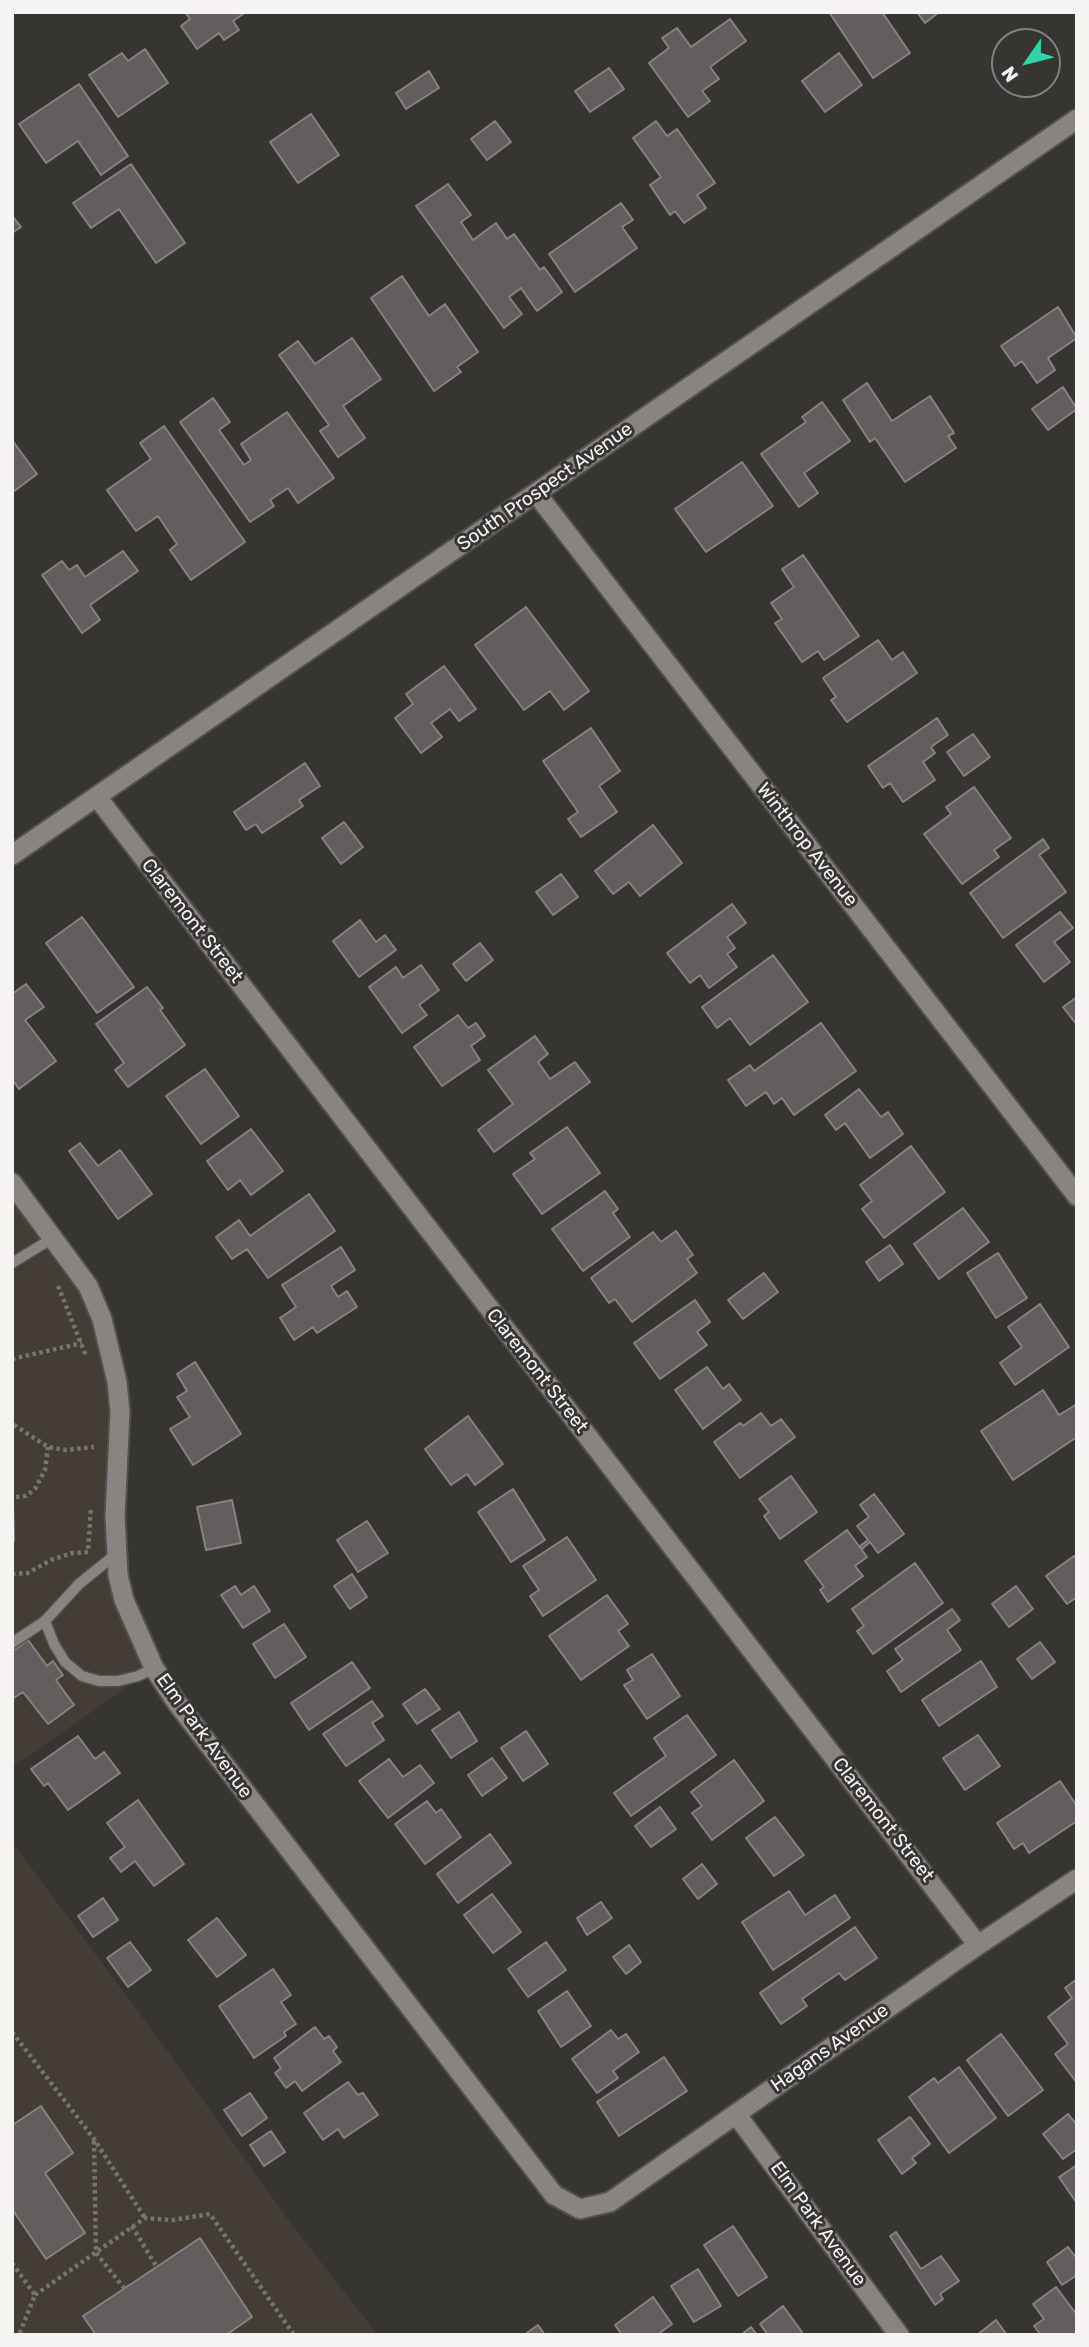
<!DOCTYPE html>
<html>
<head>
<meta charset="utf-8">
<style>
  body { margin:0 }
  #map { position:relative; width:1089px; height:2347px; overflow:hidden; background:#373532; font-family:Rubik,sans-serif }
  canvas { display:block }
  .frame { position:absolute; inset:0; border:14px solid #f5f4f2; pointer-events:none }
  .north { position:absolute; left:991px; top:28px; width:70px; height:70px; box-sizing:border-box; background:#373532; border:2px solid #83817f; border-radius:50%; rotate:235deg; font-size:19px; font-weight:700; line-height:28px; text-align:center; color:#f5f4f2 }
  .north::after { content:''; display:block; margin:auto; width:24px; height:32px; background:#31d4a9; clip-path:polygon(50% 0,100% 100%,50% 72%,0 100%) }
</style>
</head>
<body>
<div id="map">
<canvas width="1089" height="2347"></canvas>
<div class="frame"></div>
<div class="north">N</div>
</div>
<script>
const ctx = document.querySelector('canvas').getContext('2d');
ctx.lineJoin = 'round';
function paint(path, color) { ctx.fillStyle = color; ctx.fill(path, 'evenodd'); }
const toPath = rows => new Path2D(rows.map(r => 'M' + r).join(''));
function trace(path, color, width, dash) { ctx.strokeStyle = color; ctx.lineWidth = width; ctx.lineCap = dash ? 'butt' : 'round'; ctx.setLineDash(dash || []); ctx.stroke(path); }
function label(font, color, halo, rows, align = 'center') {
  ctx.font = font + ' Rubik,sans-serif'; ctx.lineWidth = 6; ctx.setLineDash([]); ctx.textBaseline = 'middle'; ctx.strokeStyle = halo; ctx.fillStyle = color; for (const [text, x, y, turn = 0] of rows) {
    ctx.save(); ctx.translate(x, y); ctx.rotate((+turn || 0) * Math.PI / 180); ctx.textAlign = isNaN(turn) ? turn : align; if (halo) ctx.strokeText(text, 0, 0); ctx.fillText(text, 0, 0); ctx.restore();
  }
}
const built = toPath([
  [12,1184,59,1243,110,1349,115,1547,154,1668,12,1768],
  [12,1842,178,2065,292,2225,378,2335,12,2335]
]);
const building = toPath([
  [185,12,246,12,233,21,239,30,224,40,219,33,197,49,181,26,190,19,185,12],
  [829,12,882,12,910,53,873,78,829,12],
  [917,12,939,12,925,23,917,12],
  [730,19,746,41,710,67,719,79,702,91,710,101,688,117,649,63,669,48,662,38,677,28,691,47,730,19],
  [145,49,168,83,118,117,89,75,122,53,128,61,145,49],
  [839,53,862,85,825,112,802,81,839,53],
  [609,68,624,89,590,112,575,91,609,68],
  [429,71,439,88,406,109,396,93,429,71],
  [79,84,128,156,101,175,78,141,46,163,19,124,79,84],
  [311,114,339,155,298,183,270,142,311,114],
  [495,121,511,142,487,160,471,139,495,121],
  [656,121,667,136,677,129,715,183,697,195,706,208,684,223,675,211,670,215,650,185,661,177,633,138,656,121],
  [131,164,185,243,156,263,119,209,91,228,73,203,131,164],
  [448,184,471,215,461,222,473,240,496,223,507,239,514,234,540,270,544,267,562,292,537,311,521,288,509,297,522,314,504,328,416,206,448,184],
  [621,203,633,220,622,227,637,248,575,292,549,254,621,203],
  [12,216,21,227,12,233,12,216],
  [402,276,429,316,445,304,478,352,457,367,461,372,434,391,371,298,402,276],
  [1058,307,1077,338,1048,358,1055,370,1037,383,1022,361,1015,366,1001,346,1058,307],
  [352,338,381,379,343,406,365,438,338,457,320,431,329,425,279,355,298,341,315,364,352,338],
  [867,383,892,421,930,396,954,433,948,436,956,448,905,482,875,438,870,442,843,400,867,383],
  [1063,387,1077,409,1048,430,1032,409,1063,387],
  [213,398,230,422,219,430,244,465,251,460,241,444,287,412,334,478,298,503,288,488,270,500,274,506,250,522,180,422,213,398],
  [822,402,850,441,804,473,818,493,799,507,761,454,806,422,802,417,822,402],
  [164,426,245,542,191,580,170,550,177,544,158,516,136,531,107,490,151,459,140,443,164,426],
  [12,440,37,474,13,492,12,492,12,440],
  [742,462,773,506,706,552,675,509,742,462],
  [123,551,138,571,90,605,100,620,82,633,42,575,62,561,69,570,77,565,85,577,123,551],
  [803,555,859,636,824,660,818,651,802,662,775,623,782,619,771,603,794,587,782,569,803,555],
  [526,607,589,691,564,710,550,691,524,710,475,645,526,607],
  [878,640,892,660,903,652,917,673,847,722,831,700,836,697,823,678,878,640],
  [444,666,476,709,459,721,450,709,431,723,442,737,421,753,395,718,413,704,406,694,444,666],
  [937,718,948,735,931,747,935,753,923,762,935,780,903,802,890,783,883,788,868,766,937,718],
  [591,728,620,771,599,786,617,812,581,837,568,819,578,812,543,761,591,728],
  [973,734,990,757,964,776,947,752,973,734],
  [305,763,320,786,299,800,303,806,262,833,256,824,246,830,234,812,305,763],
  [974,787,1011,838,994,850,999,857,962,884,924,834,951,814,946,807,974,787],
  [344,822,363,847,341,864,322,838,344,822],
  [653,825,682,863,640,896,629,882,613,894,595,871,653,825],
  [1043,839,1049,848,1039,855,1066,892,1003,938,970,893,1043,839],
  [561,874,578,897,553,915,536,892,561,874],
  [732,904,746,923,727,937,735,948,727,954,737,967,709,988,700,975,690,983,667,953,732,904],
  [1060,912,1073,928,1054,942,1070,962,1044,982,1016,945,1060,912],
  [82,917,134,987,97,1013,46,943,82,917],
  [360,920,376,942,385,935,396,950,359,977,333,941,360,920],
  [480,943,493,960,466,981,453,964,480,943],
  [773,955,808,1002,750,1045,730,1018,717,1028,702,1007,773,955],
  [421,965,439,990,419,1005,427,1015,402,1033,369,987,396,967,403,978,421,965],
  [26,984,44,1007,25,1020,56,1061,19,1089,12,1079,12,994,26,984],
  [147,987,163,1008,160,1010,185,1045,128,1087,115,1070,124,1063,96,1024,147,987],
  [1077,997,1077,1025,1063,1007,1077,997],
  [458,1015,468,1028,476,1023,485,1036,471,1046,480,1060,442,1086,414,1047,458,1015],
  [821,1023,856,1071,794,1115,782,1098,774,1104,766,1092,746,1106,728,1080,750,1065,754,1071,821,1023],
  [535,1036,548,1054,538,1062,550,1079,575,1062,590,1082,494,1152,478,1130,513,1104,488,1070,535,1036],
  [205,1069,239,1116,201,1144,166,1096,205,1069],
  [859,1089,881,1117,888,1112,903,1134,870,1158,845,1123,836,1130,825,1115,859,1089],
  [567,1127,600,1173,542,1214,513,1174,535,1159,530,1153,567,1127],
  [251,1129,283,1171,251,1195,240,1180,228,1190,207,1161,251,1129],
  [80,1143,98,1166,120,1150,152,1194,118,1219,69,1151,80,1143],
  [911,1146,945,1192,884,1238,862,1209,872,1201,860,1185,911,1146],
  [605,1191,618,1209,613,1213,630,1237,583,1271,552,1229,605,1191],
  [309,1194,335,1231,268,1278,247,1249,232,1259,216,1237,239,1220,250,1236,309,1194],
  [963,1208,989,1242,939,1279,914,1244,963,1208],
  [676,1231,693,1255,687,1259,697,1273,632,1322,615,1299,609,1303,591,1278,653,1232,661,1242,676,1231],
  [890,1245,903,1264,879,1281,866,1262,890,1245],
  [341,1247,355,1270,331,1286,338,1297,347,1291,357,1307,317,1333,313,1327,294,1340,280,1318,296,1307,282,1285,341,1247],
  [998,1253,1027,1298,996,1318,967,1273,998,1253],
  [764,1273,778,1292,743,1319,728,1300,764,1273],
  [695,1300,710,1322,697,1332,707,1345,660,1379,634,1343,695,1300],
  [1040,1304,1069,1347,1015,1385,1000,1363,1022,1347,1008,1327,1040,1304],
  [195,1362,241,1434,193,1465,170,1429,190,1417,177,1397,187,1391,177,1374,195,1362],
  [707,1367,723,1389,729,1384,741,1400,703,1429,675,1390,707,1367],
  [1043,1390,1059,1415,1077,1404,1077,1437,1013,1480,981,1431,1043,1390],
  [761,1413,771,1426,781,1419,795,1437,740,1478,714,1442,740,1423,743,1426,761,1413],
  [468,1416,503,1464,475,1485,467,1474,451,1485,425,1449,468,1416],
  [12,1462,14,1541,12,1541,12,1462],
  [791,1476,817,1512,780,1539,764,1516,769,1512,759,1499,791,1476],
  [513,1489,545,1540,511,1562,478,1512,513,1489],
  [874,1494,904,1534,878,1553,870,1542,862,1549,860,1546,868,1540,857,1526,869,1517,860,1505,874,1494],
  [232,1500,241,1543,206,1550,197,1507,232,1500],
  [367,1521,388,1553,358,1572,337,1540,367,1521],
  [847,1530,867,1557,855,1566,863,1576,828,1602,820,1590,824,1587,805,1561,847,1530],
  [567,1537,596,1580,543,1616,530,1596,539,1590,523,1566,567,1537],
  [1074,1556,1077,1559,1077,1597,1067,1604,1046,1576,1074,1556],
  [915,1563,943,1603,873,1654,857,1631,864,1626,852,1609,915,1563],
  [352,1574,367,1597,350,1609,334,1586,352,1574],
  [235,1586,241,1595,254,1586,270,1611,243,1628,221,1595,235,1586],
  [1016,1586,1033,1609,1009,1627,992,1604,1016,1586],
  [607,1595,628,1624,618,1631,629,1646,581,1680,549,1636,607,1595],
  [952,1609,960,1620,947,1630,961,1650,901,1692,887,1671,903,1660,895,1649,952,1609],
  [284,1624,306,1657,275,1678,253,1644,284,1624],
  [28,1640,47,1666,53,1661,63,1675,56,1680,74,1705,48,1724,23,1692,12,1699,12,1651,28,1640],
  [1040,1642,1055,1662,1032,1679,1017,1659,1040,1642],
  [652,1654,680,1696,647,1719,624,1685,633,1680,627,1670,652,1654],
  [981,1661,997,1687,939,1726,922,1700,981,1661],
  [352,1662,370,1688,309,1730,291,1703,352,1662],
  [425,1689,440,1709,417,1724,403,1704,425,1689],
  [372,1701,383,1716,372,1723,384,1740,346,1766,323,1734,372,1701],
  [459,1712,477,1741,451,1758,432,1730,459,1712],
  [687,1715,716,1755,631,1816,614,1793,666,1756,654,1738,687,1715],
  [526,1731,548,1764,523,1781,501,1748,526,1731],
  [978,1735,1000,1766,965,1790,943,1758,978,1735],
  [78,1736,95,1759,104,1752,120,1773,68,1810,48,1783,44,1786,31,1769,78,1736],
  [492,1758,507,1778,482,1796,468,1775,492,1758],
  [389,1759,403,1777,420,1765,434,1783,388,1818,359,1781,389,1759],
  [734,1760,764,1801,712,1840,692,1813,702,1806,691,1792,734,1760],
  [1060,1781,1077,1806,1077,1821,1029,1853,1023,1843,1014,1849,997,1823,1060,1781],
  [138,1800,184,1864,154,1886,135,1861,121,1872,110,1858,125,1847,107,1823,138,1800],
  [427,1801,436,1813,441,1809,461,1837,425,1864,395,1824,427,1801],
  [660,1807,676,1829,651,1847,635,1826,660,1807],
  [775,1817,804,1855,774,1876,746,1838,775,1817],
  [490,1834,511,1863,458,1903,437,1874,490,1834],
  [702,1864,717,1884,698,1899,683,1879,702,1864],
  [789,1891,805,1915,835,1895,850,1918,773,1970,742,1922,789,1891],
  [492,1894,521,1932,493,1953,464,1915,492,1894],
  [103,1898,118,1920,93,1937,78,1916,103,1898],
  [601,1902,612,1918,587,1935,577,1918,601,1902],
  [217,1918,246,1955,217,1977,188,1940,217,1918],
  [855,1927,877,1958,845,1980,839,1973,802,1999,807,2006,781,2024,760,1993,855,1927],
  [130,1942,151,1970,128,1987,107,1958,130,1942],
  [546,1942,566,1970,528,1997,508,1969,546,1942],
  [629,1945,641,1962,626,1974,613,1957,629,1945],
  [273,1969,291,1995,281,2002,296,2024,284,2032,286,2036,254,2058,219,2006,273,1969],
  [1077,1979,1077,2083,1055,2054,1068,2044,1048,2017,1072,1998,1065,1988,1077,1979],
  [567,1991,591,2026,561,2047,538,2011,567,1991],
  [315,2027,324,2039,329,2036,337,2047,333,2051,341,2062,302,2091,295,2081,286,2088,275,2073,281,2068,274,2058,315,2027],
  [611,2030,618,2039,626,2034,639,2052,613,2071,618,2078,597,2093,572,2059,611,2030],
  [1001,2034,1043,2090,1008,2116,967,2060,1001,2034],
  [664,2057,687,2091,619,2136,597,2102,664,2057],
  [959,2067,996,2118,949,2153,909,2097,934,2078,938,2083,959,2067],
  [348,2082,358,2095,363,2093,378,2115,344,2138,338,2129,323,2140,304,2113,348,2082],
  [250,2093,267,2118,242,2136,224,2110,250,2093],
  [41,2106,73,2153,45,2173,85,2233,46,2259,12,2209,12,2122,14,2124,41,2106],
  [1068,2114,1077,2125,1077,2149,1063,2159,1043,2134,1068,2114],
  [910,2117,930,2144,912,2158,916,2163,902,2174,878,2140,910,2117],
  [271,2131,285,2152,264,2166,250,2145,271,2131],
  [1077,2165,1077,2202,1076,2202,1059,2177,1077,2165],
  [733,2226,767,2277,738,2296,704,2245,733,2226],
  [896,2232,921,2269,941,2256,959,2281,940,2294,943,2299,935,2305,890,2236,896,2232],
  [200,2238,252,2317,226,2335,96,2335,83,2316,200,2238],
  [1068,2247,1077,2259,1077,2275,1062,2285,1047,2262,1068,2247],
  [698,2269,721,2306,694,2322,671,2286,698,2269],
  [1056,2287,1077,2315,1077,2335,1041,2335,1034,2326,1044,2319,1033,2304,1056,2287],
  [653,2297,672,2324,657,2335,622,2335,615,2325,653,2297],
  [783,2306,802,2332,799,2335,768,2335,760,2324,783,2306],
  [996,2320,1007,2335,977,2335,996,2320],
  [538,2325,545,2335,524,2335,538,2325],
  [751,2327,757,2335,741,2335,751,2327]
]);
const path = toPath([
  [58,1286,86,1356],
  [12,1359,82,1343],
  [14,1425,48,1447,66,1450,94,1447],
  [16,1497,26,1496,35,1489,45,1470,48,1447],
  [12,1574,28,1573,51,1560,72,1553,88,1552,91,1507],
  [12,2032,94,2139,145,2218],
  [94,2141,96,2253,124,2288],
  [132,2226,156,2266],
  [12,2263,35,2295,19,2335],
  [35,2295,145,2218,173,2220,210,2214,294,2335]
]);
const lane = toPath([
  [12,1263,53,1238],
  [45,1621,54,1644,65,1662,82,1676,99,1681,118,1681,138,1676,154,1668],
  [12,1643,45,1621,79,1584,116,1554]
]);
const street = toPath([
  [536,493,1077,1196],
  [97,797,978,1945],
  [12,855,1077,119],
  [12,1183,88,1286,102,1319,117,1382,120,1412,115,1516,118,1575,124,1600,154,1668,177,1703,554,2195,580,2209,610,2202,978,1945,1077,1879],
  [736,2114,899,2335]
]);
const streetNames = [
  ["South Prospect Avenue",545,487,-35],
  ["Winthrop Avenue",807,845,52],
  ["Claremont Street",192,921,52],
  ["Claremont Street",537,1371,52],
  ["Elm Park Avenue",204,1736,54],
  ["Claremont Street",883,1820,52],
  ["Hagans Avenue",830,2048,-35],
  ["Elm Park Avenue",818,2224,54]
];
paint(built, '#433d35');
paint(building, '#625e5d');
trace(building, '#868280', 2);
trace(lane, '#52514e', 13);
trace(street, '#52514e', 23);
trace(path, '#767471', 4.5, [3.5, 3.5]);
trace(lane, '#878481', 10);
trace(street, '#878481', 19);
label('19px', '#f5f4f2', '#373532', streetNames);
</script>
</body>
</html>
